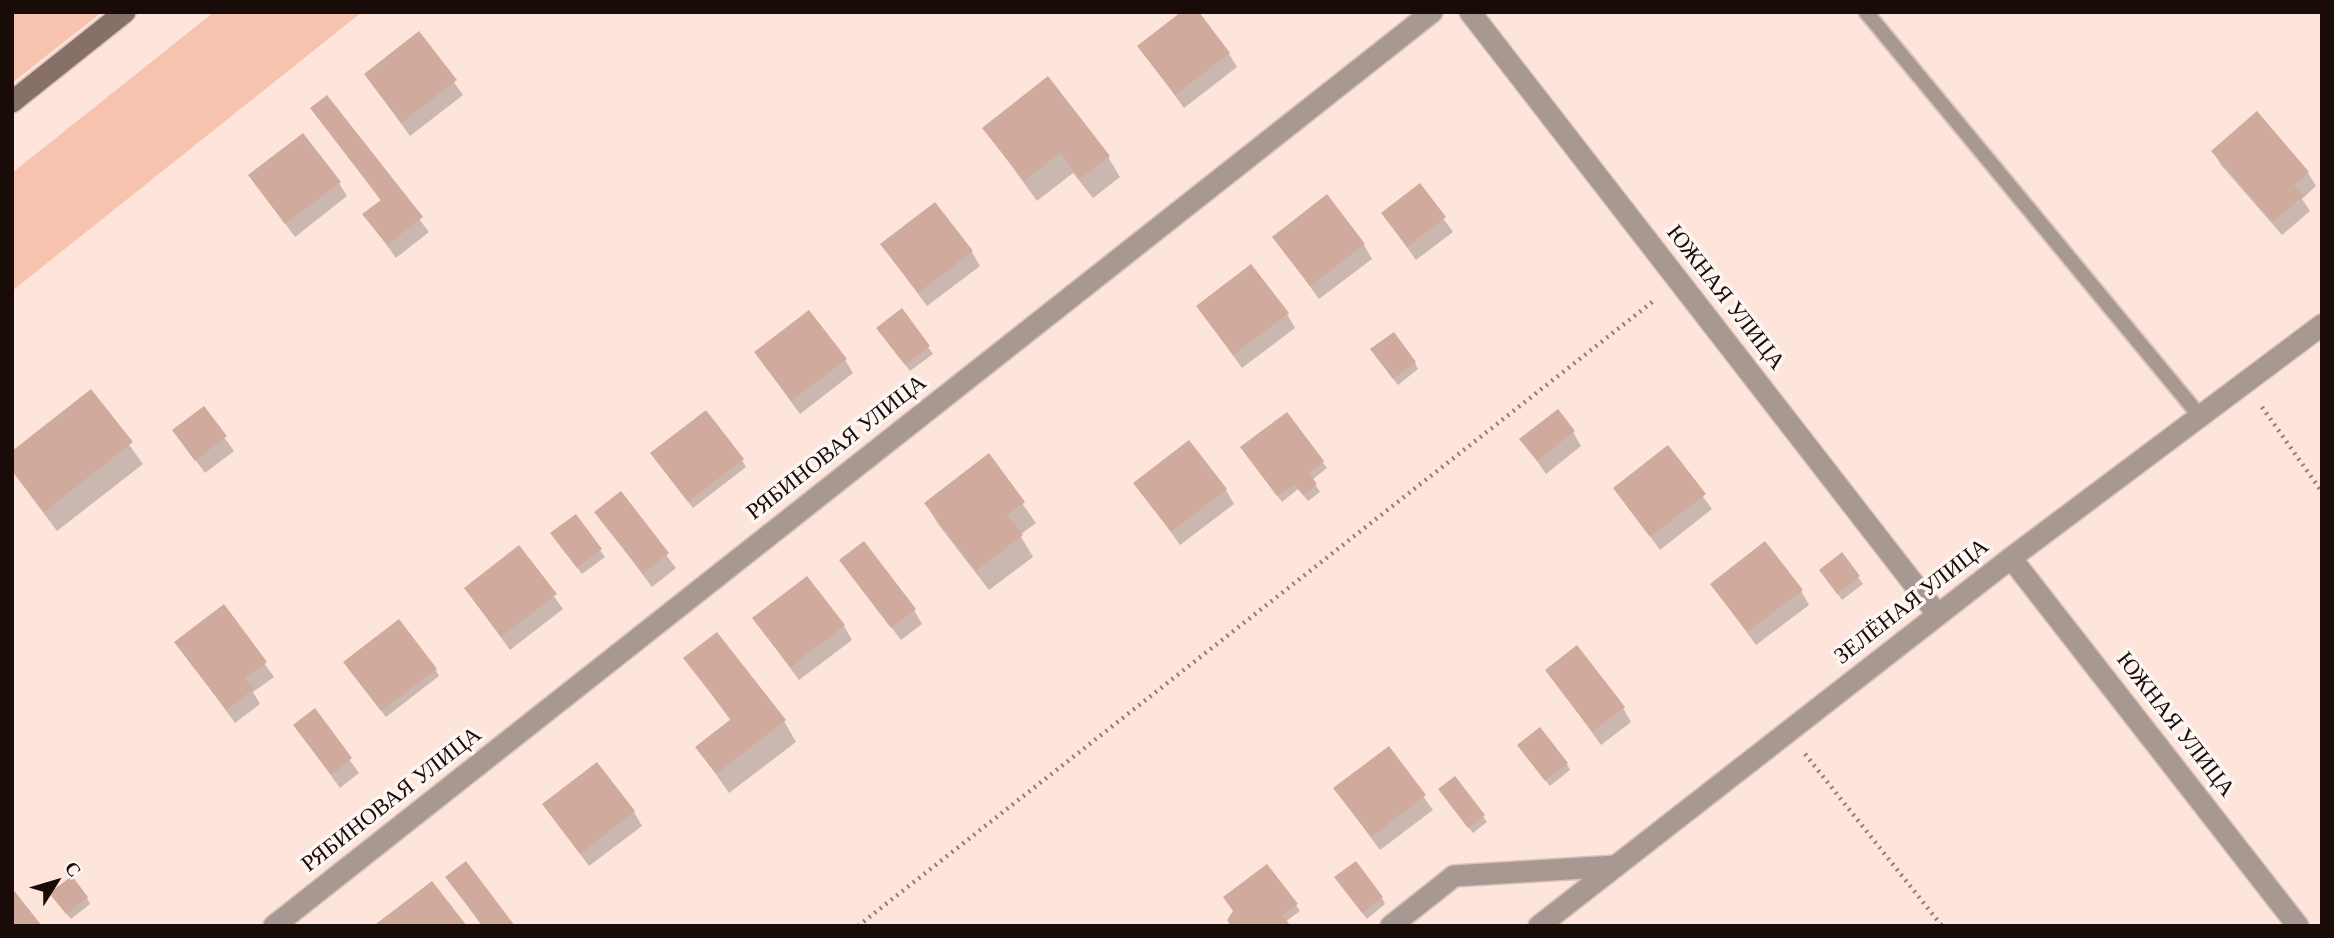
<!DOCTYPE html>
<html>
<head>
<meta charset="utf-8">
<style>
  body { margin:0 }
  #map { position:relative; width:2334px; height:938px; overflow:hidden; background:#fde5dc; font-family:Georgia,serif }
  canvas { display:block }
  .frame { position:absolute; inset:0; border:14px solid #190c08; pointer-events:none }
  .north { position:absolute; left:21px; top:847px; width:70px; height:70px; -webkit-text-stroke:5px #fef6f3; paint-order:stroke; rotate:53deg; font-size:19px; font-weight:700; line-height:28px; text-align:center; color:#190c08 }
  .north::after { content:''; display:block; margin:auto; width:24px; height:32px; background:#190c08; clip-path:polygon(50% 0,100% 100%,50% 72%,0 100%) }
</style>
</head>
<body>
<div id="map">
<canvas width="2334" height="938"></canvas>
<div class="frame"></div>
<div class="north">С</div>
</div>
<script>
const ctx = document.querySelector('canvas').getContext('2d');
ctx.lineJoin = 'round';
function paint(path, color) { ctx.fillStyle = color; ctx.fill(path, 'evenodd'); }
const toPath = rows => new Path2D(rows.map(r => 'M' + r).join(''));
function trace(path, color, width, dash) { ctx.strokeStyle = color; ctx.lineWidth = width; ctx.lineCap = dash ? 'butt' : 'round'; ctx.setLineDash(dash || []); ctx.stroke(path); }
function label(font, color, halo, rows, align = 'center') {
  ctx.font = font + ' Georgia,serif'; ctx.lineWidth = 7; ctx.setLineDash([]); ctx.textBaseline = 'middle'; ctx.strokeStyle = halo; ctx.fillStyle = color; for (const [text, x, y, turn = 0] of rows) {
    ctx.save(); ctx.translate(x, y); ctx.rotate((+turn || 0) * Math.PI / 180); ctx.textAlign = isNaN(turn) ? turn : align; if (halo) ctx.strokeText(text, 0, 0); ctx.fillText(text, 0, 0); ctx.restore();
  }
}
const green = toPath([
  [12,12,102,12,12,83],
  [214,12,362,12,12,291,12,173]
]);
const shadow = toPath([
  [419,34,463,95,410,136,366,75],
  [1139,46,1229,54,1237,67,1184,108],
  [327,97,429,232,396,258,365,215,382,202,312,109],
  [984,128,1108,157,1120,177,1093,198,1073,173,1037,201],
  [2213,151,2308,173,2316,186,2302,199,2310,211,2282,235,2221,165],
  [250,176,339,183,347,196,295,237],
  [1420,186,1453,232,1416,260,1383,214],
  [1274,237,1364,245,1372,259,1319,299],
  [882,245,972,252,980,266,927,306],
  [1198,307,1287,314,1295,328,1242,368],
  [901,310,933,354,910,371,882,335],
  [756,353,845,360,853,373,800,414],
  [1376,356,1415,363,1418,369,1398,385],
  [91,392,143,464,57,531,12,471,12,453],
  [203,408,234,451,205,473,174,431],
  [1286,414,1327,468,1312,480,1320,492,1308,501,1298,489,1282,502,1246,454],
  [1573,432,1581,446,1546,474,1522,439],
  [1668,448,1712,509,1660,550,1615,488],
  [988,456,1036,523,1020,535,1033,557,989,590,938,524,926,504],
  [656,460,742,460,746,467,693,508],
  [1136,483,1226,490,1234,504,1180,545],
  [620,494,676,568,652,587,597,513],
  [575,516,605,557,582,574,556,540],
  [519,548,563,609,510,650,466,589],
  [1842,555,1863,584,1842,600,1825,577],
  [850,574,914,610,922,624,901,640],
  [1712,584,1801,591,1809,605,1756,645],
  [224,607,274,677,253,692,260,704,235,723,176,642],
  [754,619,844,626,852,640,799,680],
  [685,658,784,721,796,742,729,793,697,747,731,721],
  [349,669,435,669,439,676,386,717],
  [1548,670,1623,708,1631,722,1601,745],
  [314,711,359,773,340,788,295,725],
  [1388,748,1433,810,1380,850,1335,789],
  [1523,752,1567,764,1570,770,1550,786],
  [1444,796,1483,816,1487,822,1473,833],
  [544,805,634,812,642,826,589,866],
  [447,877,513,926,482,926],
  [1340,884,1382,898,1385,904,1367,919],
  [87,898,90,904,71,919,55,900],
  [1296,905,1300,911,1285,922,1288,926,1232,926,1235,912]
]);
const building = toPath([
  [1181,12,1199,12,1230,53,1175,95,1137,46],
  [419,31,457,80,401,123,364,74],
  [1048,76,1110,156,1080,179,1060,153,1024,181,982,128],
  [327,95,423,217,387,245,362,214,381,200,310,108],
  [2257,111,2309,172,2294,185,2303,196,2273,222,2211,151],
  [303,133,341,182,285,224,248,175],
  [1420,183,1446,217,1407,247,1381,213],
  [1327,194,1365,244,1310,286,1272,237],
  [935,202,973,251,918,293,880,244],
  [1251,264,1289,313,1233,355,1196,306],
  [902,308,930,346,905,365,876,328],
  [809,310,847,359,791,401,754,352],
  [1394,332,1416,362,1393,379,1370,349],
  [91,389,133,442,44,512,12,470,12,451],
  [204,406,227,436,195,461,172,430],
  [1558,409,1575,431,1537,461,1519,439],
  [706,410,744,459,688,502,650,453],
  [1287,412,1324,461,1309,473,1317,484,1303,495,1294,484,1277,496,1240,447],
  [1189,440,1227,489,1171,532,1133,483],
  [1668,445,1706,494,1650,537,1613,488],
  [989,453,1025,502,1007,515,1023,535,976,571,924,503],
  [621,491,669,553,643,574,594,512],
  [576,514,602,549,577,568,550,533],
  [864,541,916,609,891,628,839,560],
  [1765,541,1803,590,1747,632,1710,584],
  [519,545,557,594,501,637,464,588],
  [1842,552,1860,576,1837,594,1819,570],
  [807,576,845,625,790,667,752,618],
  [224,604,267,662,245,678,254,689,226,710,174,642],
  [399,619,437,669,381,711,343,662],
  [717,632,786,720,716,774,695,747,731,719,683,658],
  [1577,645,1625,707,1592,732,1545,670],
  [315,708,352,758,331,775,293,725],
  [1540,727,1568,763,1545,781,1517,745],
  [1389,746,1426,795,1371,837,1333,788],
  [597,762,635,811,580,854,542,804],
  [1455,776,1485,815,1468,828,1438,789],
  [466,861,515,926,483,926,445,877],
  [1356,861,1383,897,1362,913,1334,877],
  [1267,864,1298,904,1282,915,1290,925,1231,926,1227,920,1233,911,1223,897],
  [72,876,88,897,66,914,49,893],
  [432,881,467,926,378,926,376,924],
  [12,888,42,926,12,926]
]);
const path = toPath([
  [2262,407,2322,492],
  [1805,754,1942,926],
  [858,926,1656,299]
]);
const lane = toPath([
  [1866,12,2199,415]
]);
const street = toPath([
  [1470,12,1938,615],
  [2011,558,2298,926],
  [274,926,1432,12],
  [1391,926,1454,876,1616,866],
  [1539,926,2011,558,2322,325]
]);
const secondary = toPath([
  [12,102,125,12]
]);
const streetNames = [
  ["ЮЖНАЯ УЛИЦА",1725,298,52],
  ["РЯБИНОВАЯ УЛИЦА",837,448,-38],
  ["ЗЕЛЁНАЯ УЛИЦА",1912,602,-38],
  ["ЮЖНАЯ УЛИЦА",2175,725,52],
  ["РЯБИНОВАЯ УЛИЦА",392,800,-38]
];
paint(green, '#f7c2ae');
paint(shadow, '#0003');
paint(building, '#d0ab9d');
trace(lane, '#d9c2ba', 18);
trace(street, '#d9c2ba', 24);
trace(secondary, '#d9c2ba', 24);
trace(path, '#917e77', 4.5, [2, 5]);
trace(lane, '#a89892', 14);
trace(street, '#a89892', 21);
trace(secondary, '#877067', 21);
label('23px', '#190c08', '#fef6f3', streetNames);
</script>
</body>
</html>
